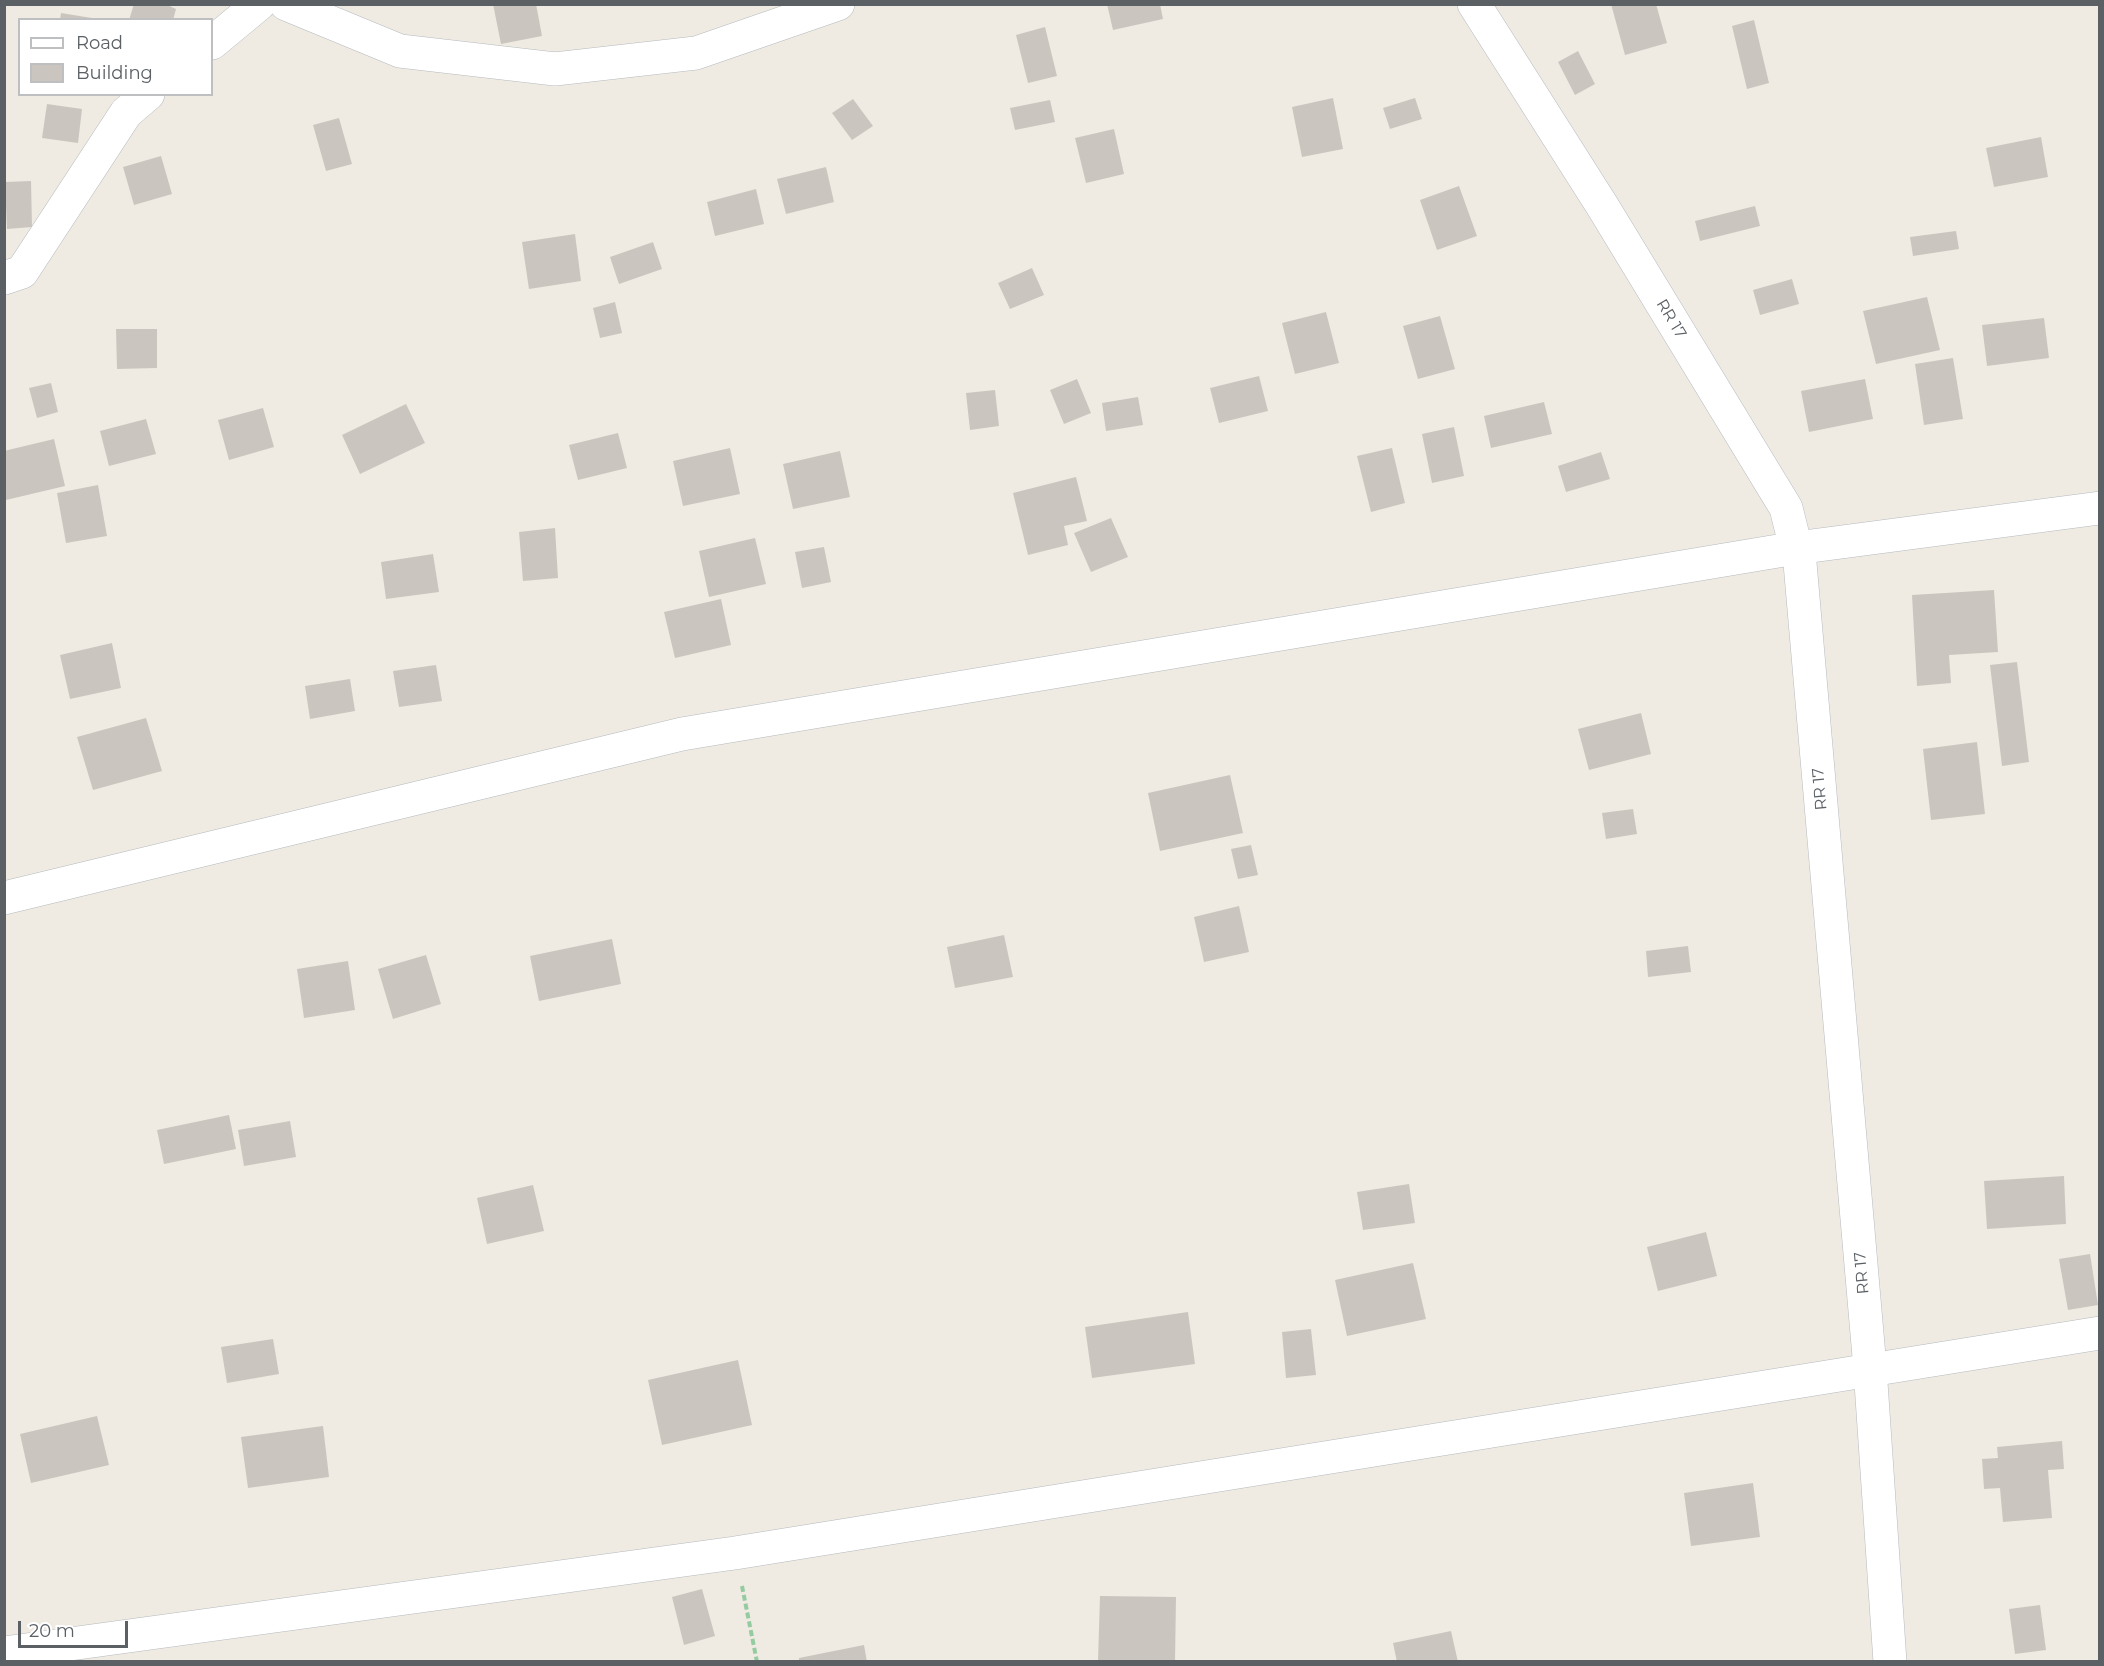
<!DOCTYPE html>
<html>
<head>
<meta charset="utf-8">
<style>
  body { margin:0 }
  #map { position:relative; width:2104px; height:1666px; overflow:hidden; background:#efebe2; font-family:Montserrat,sans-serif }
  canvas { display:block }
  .frame { position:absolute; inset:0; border:6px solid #5b6065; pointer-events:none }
  .legend { position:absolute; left:18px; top:18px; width:195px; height:78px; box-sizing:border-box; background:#fff; border:2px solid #bdbfc1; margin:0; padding:8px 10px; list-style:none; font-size:18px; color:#5b6065 }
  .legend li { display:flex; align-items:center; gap:12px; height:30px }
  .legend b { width:30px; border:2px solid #bdbfc1 }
  .scale { position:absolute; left:18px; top:1621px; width:110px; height:27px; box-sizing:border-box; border:3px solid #5b6065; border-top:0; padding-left:8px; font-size:18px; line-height:21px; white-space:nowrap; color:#5b6065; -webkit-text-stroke:4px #fff; paint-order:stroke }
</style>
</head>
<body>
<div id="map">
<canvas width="2104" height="1666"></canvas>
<div class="frame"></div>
<ul class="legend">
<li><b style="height:8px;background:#fff"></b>Road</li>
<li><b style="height:16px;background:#cac6bf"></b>Building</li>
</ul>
<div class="scale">20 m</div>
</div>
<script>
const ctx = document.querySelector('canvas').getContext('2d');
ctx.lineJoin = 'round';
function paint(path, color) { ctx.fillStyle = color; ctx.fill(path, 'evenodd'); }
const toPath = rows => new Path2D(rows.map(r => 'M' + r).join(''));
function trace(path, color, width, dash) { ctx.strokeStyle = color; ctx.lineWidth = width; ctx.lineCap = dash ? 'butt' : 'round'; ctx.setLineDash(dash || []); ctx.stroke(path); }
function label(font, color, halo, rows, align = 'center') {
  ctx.font = font + ' Montserrat,sans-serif'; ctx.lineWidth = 5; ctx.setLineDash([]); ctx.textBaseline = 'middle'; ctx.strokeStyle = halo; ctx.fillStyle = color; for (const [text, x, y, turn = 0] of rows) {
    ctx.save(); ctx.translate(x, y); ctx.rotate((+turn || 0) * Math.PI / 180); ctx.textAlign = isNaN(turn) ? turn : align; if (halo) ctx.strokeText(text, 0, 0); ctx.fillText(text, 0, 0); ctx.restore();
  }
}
const building = toPath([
  [134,4,165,4,176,9,173,20,129,20],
  [493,4,536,4,542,36,501,44],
  [1107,4,1160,4,1163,19,1113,30],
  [1611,4,1656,4,1667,43,1625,55],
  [61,13,92,18,91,20,60,20],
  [1754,20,1769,83,1747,89,1732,26],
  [1045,27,1057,76,1028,83,1016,35],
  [1578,51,1595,84,1575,95,1558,62],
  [1333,98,1343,149,1302,157,1292,107],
  [1415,98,1422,119,1390,129,1383,108],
  [853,99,873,126,852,140,832,113],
  [1050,100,1055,122,1015,130,1010,108],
  [47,104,82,109,78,143,42,138],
  [339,118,352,164,326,171,313,125],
  [1114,129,1124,174,1086,183,1075,138],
  [2041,137,2048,177,1994,187,1986,148],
  [161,156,172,194,134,205,123,167],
  [826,167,834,202,786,214,777,179],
  [31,181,32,227,7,229,5,182],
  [1459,186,1477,236,1437,250,1420,200],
  [756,189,764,224,715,236,707,202],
  [1755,206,1760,226,1700,241,1695,221],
  [1956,231,1959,249,1913,256,1910,237],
  [575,234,581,281,529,289,522,242],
  [653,242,662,269,619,284,610,257],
  [1032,268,1044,295,1010,309,998,283],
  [1792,279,1799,304,1760,315,1753,290],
  [1927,297,1940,350,1876,364,1863,311],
  [615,302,622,333,600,338,593,308],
  [1326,312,1339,363,1295,374,1282,323],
  [1440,316,1455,369,1418,379,1403,326],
  [2044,318,2049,358,1987,366,1982,325],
  [116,329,157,329,157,368,117,369],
  [1953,358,1963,419,1924,425,1915,364],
  [1259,376,1268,411,1219,423,1210,388],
  [1077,379,1091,413,1064,424,1050,390],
  [1865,379,1873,419,1809,432,1801,391],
  [51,383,58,412,37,418,29,388],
  [995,390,999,426,970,430,966,393],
  [1138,397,1143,425,1106,431,1102,403],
  [1544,402,1552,434,1491,448,1484,416],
  [406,404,425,443,360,474,342,435],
  [263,408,274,447,229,460,218,420],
  [146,419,156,454,109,466,100,431],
  [1454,427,1464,476,1432,483,1422,434],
  [618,433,627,468,578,480,569,445],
  [54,439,65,486,6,500,4,451],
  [730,448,740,494,683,506,673,461],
  [1392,448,1405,503,1371,512,1357,456],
  [840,451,850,497,793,509,783,464],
  [1601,452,1610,479,1566,492,1558,466],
  [1076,477,1087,521,1064,526,1068,545,1028,555,1013,493],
  [98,485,107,536,66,543,57,493],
  [1111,518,1128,557,1091,572,1074,533],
  [555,528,558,578,523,581,519,532],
  [755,538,766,584,709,597,699,551],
  [824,547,831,582,802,588,795,552],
  [433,554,439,592,386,599,381,562],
  [1994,590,1998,652,1949,655,1951,683,1917,686,1912,595],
  [721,599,731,645,675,658,664,612],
  [112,643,121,688,70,699,60,655],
  [2017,662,2029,762,2002,766,1990,665],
  [436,665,442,701,399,707,393,671],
  [350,679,355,711,310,719,305,686],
  [1641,713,1651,754,1589,770,1578,729],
  [146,718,162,771,93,790,77,737],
  [1977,742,1985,814,1931,820,1923,749],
  [1230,775,1243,833,1160,851,1148,793],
  [1633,809,1637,834,1606,839,1602,813],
  [1251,845,1258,875,1238,879,1231,849],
  [1239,906,1249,952,1204,962,1194,917],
  [1004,935,1013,977,955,988,947,947],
  [612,939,621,984,539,1001,530,956],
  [1688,946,1691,972,1648,977,1646,951],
  [426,955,441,1004,393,1019,378,969],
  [348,961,355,1010,304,1018,297,969],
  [229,1115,236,1149,164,1164,157,1130],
  [290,1121,296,1157,244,1166,238,1130],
  [2064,1176,2066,1224,1987,1229,1984,1181],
  [1409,1184,1415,1223,1363,1230,1357,1192],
  [533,1185,544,1231,487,1244,477,1198],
  [1706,1232,1717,1276,1658,1291,1647,1247],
  [2090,1254,2098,1305,2068,1310,2059,1259],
  [1413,1263,1426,1319,1347,1336,1335,1280],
  [1188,1312,1195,1364,1092,1378,1085,1327],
  [1311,1329,1316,1375,1286,1378,1282,1332],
  [273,1339,279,1374,227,1383,221,1347],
  [738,1360,752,1425,662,1445,648,1380],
  [97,1416,109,1465,31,1483,20,1434],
  [323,1426,329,1477,248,1488,241,1437],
  [2062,1441,2064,1469,2048,1470,2052,1518,2003,1522,2000,1488,1984,1489,1982,1459,1998,1458,1997,1447],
  [1753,1483,1760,1537,1691,1546,1684,1493],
  [702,1589,715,1636,684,1645,672,1597],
  [1100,1596,1176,1597,1175,1662,1098,1662],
  [2040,1605,2046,1650,2015,1654,2009,1609],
  [1451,1631,1458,1662,1397,1662,1393,1643],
  [864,1645,867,1662,799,1662,799,1658]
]);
const path = toPath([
  [742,1586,757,1662]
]);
const minor = toPath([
  [286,4,400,51,555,69,696,53,838,4],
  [212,43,259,4],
  [4,278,22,272,126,113,148,94],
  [4,1653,735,1553,2100,1333]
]);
const tertiary = toPath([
  [4,898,682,734,1796,548,2100,508]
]);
const secondary = toPath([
  [1474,4,1603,207,1786,508,1796,548,1800,563,1870,1368,1890,1662]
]);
const streetNames = [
  ["RR 17",1671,319,59],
  ["RR 17",1820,789,-95],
  ["RR 17",1862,1273,-95]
];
paint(building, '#cac6bf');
trace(minor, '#b5b9be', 34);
trace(tertiary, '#b5b9be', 34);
trace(secondary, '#b6bac0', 34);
trace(path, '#95cba1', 4, [6, 3]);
trace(minor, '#fff', 33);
trace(tertiary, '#fff', 33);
trace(secondary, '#fff', 33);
label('16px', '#5b6065', '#fff', streetNames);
</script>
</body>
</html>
